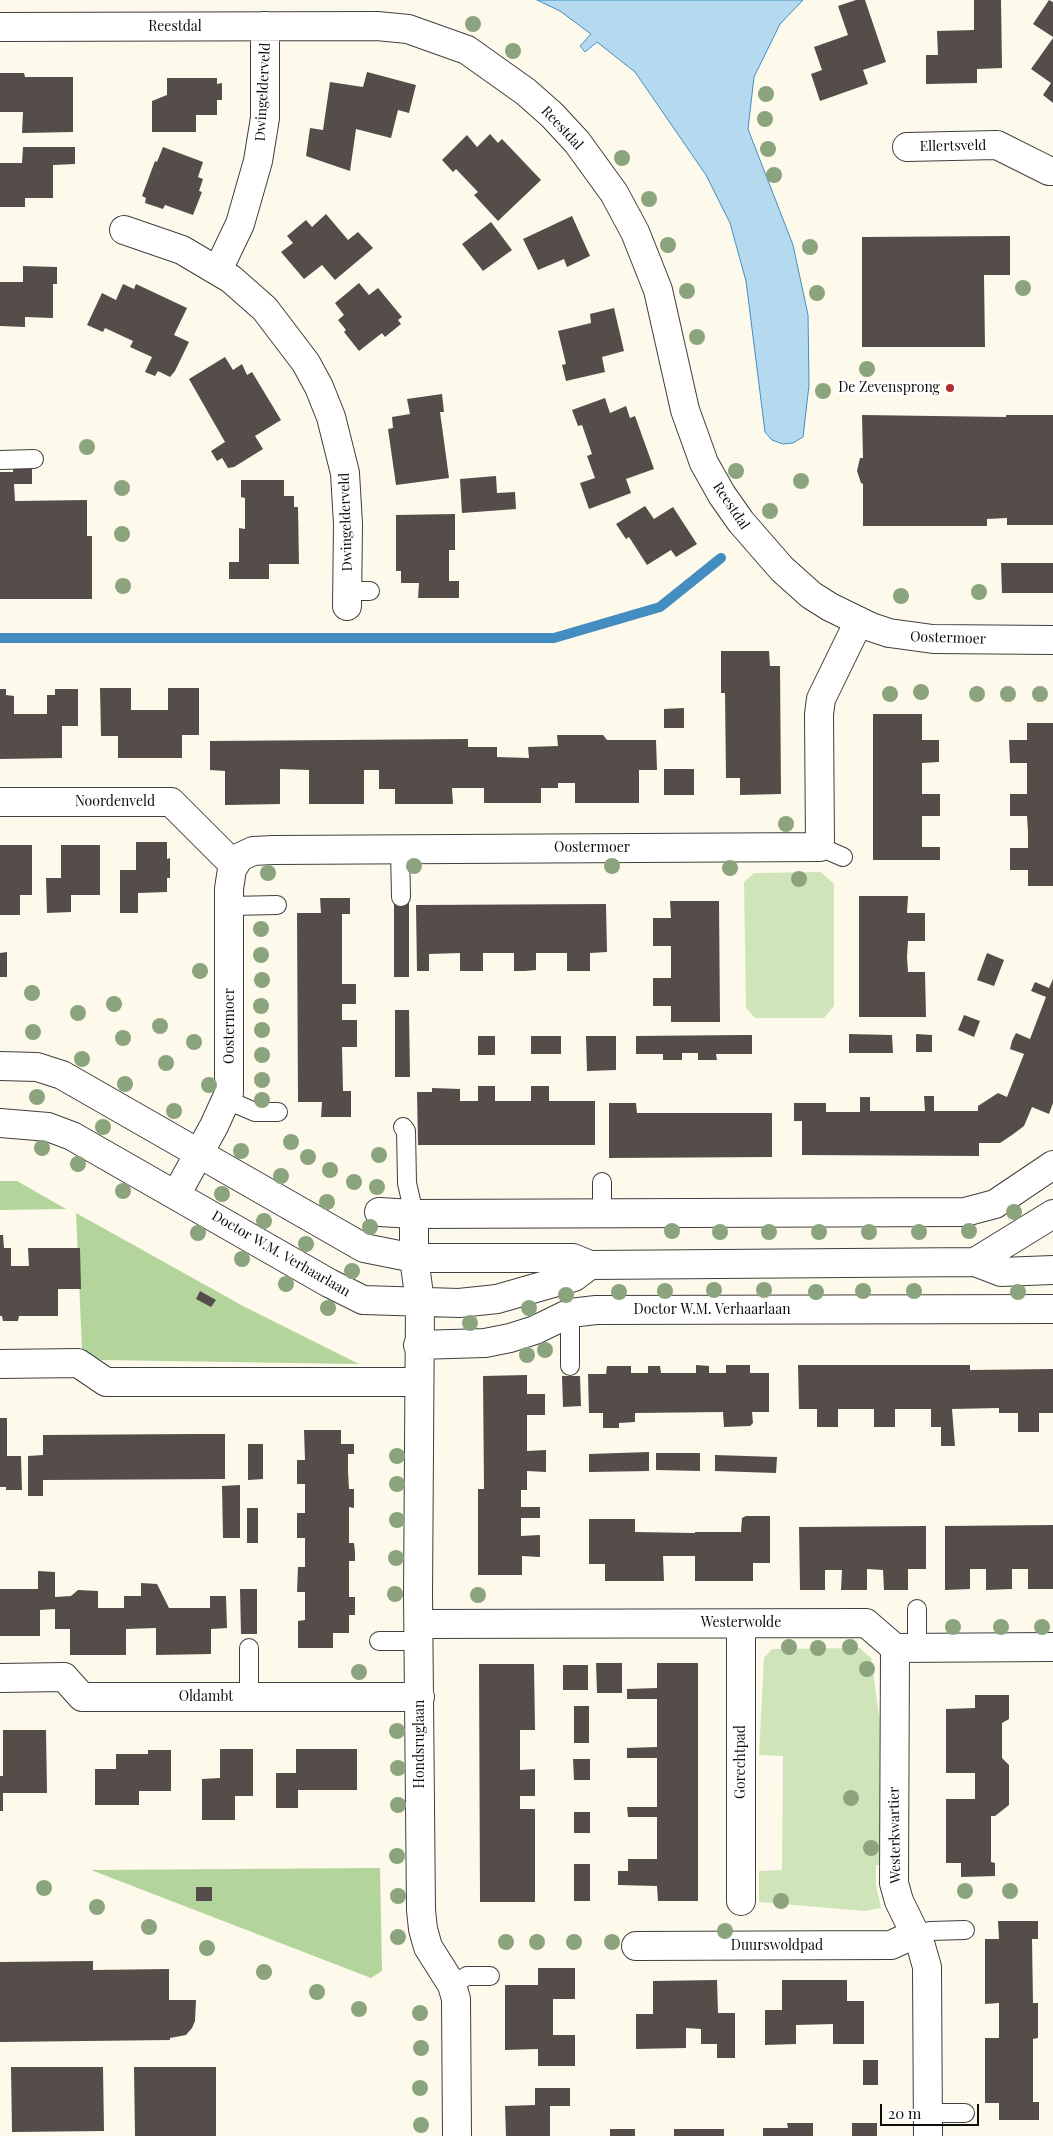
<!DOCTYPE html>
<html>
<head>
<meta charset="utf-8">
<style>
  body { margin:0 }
  #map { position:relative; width:1053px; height:2136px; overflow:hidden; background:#fdfaec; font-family:"Playfair Display",serif }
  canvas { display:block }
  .scale { position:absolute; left:880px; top:2104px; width:99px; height:22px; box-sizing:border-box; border:2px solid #0c0c0c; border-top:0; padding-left:6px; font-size:15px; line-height:18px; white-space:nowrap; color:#0c0c0c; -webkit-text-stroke:4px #fff; paint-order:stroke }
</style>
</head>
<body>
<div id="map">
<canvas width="1053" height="2136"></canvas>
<div class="scale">20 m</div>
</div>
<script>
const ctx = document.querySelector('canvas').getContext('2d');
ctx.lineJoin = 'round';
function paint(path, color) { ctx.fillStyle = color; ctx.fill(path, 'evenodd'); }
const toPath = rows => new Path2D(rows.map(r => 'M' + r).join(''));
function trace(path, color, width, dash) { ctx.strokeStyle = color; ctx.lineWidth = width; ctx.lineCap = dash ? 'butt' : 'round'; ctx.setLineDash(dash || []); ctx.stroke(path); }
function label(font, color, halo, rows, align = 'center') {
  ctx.font = font + ' "Playfair Display",serif'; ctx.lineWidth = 5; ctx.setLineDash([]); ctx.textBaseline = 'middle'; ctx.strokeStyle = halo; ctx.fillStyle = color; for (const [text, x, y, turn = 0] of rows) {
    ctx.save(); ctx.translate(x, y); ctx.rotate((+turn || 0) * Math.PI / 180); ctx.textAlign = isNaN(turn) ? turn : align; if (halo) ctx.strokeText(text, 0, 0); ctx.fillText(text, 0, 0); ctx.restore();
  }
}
const green = toPath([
  [821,872,834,884,834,1006,824,1018,755,1018,746,1008,744,882,754,873],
  [860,1648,871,1658,882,1736,883,1865,876,1865,876,1885,881,1908,865,1911,759,1902,759,1871,782,1870,783,1756,759,1755,764,1658,772,1649]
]);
const forest = toPath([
  [0,1181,17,1181,66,1209,0,1210],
  [76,1213,243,1306,359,1364,101,1360,82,1349],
  [380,1868,382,1971,371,1978,91,1870]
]);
const water = toPath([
  [537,0,803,0,780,24,754,77,748,129,793,245,808,315,809,385,803,437,793,443,783,444,772,440,765,432,746,281,730,223,706,175,635,72,597,42,585,52,580,46,591,34,560,11,537,0]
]);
const stream = toPath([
  [0,638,554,638,660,607,721,558]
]);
const building = toPath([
  [856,0,865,0,886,62,863,70,868,84,820,101,811,74,822,70,814,47,848,35,838,6],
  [974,0,1001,0,1002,68,977,69,977,83,926,84,926,55,938,55,937,31,974,30],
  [1049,0,1053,2,1053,37,1033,24],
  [1053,38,1053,103,1043,95,1051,83,1031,69],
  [367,72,416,85,409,113,398,110,391,138,356,129,350,171,306,156,310,128,323,130,330,82,363,87],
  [0,73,24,73,25,77,73,77,73,132,22,133,23,112,0,112],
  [167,78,217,78,217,84,222,83,222,100,217,100,217,115,196,115,196,132,152,132,152,101,167,95],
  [490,134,498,143,502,139,541,180,498,221,474,195,478,192,456,169,453,172,442,160,467,135,477,147],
  [23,147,75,147,75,164,53,165,53,198,25,198,25,207,0,207,0,163,22,163],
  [163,147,203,162,198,177,203,179,199,191,202,192,193,215,165,205,163,209,145,203,146,198,142,196,155,161,157,162],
  [326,214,348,240,358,232,373,248,335,280,322,265,304,279,281,252,293,243,287,236,306,220,312,227],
  [572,216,590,256,567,267,564,259,538,270,523,239],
  [491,222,512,250,483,271,462,244],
  [1010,236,1010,275,984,275,985,347,862,347,862,237],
  [23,266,57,267,57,284,53,284,53,318,25,317,25,327,0,326,0,282,23,282],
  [359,283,369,295,378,288,402,317,398,320,401,324,385,337,382,333,359,351,344,332,346,330,338,320,344,315,335,303],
  [123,284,134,289,136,284,187,308,174,335,189,342,175,371,170,377,158,371,155,376,145,372,152,357,130,347,133,341,105,328,103,332,87,325,102,293,116,300],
  [614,308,624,351,602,357,605,372,566,381,562,365,566,364,558,331,591,323,590,314],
  [225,357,233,370,242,364,247,375,252,372,281,420,255,436,263,449,234,467,228,468,222,458,217,461,211,451,225,442,189,379],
  [442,394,444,412,440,412,449,478,396,485,388,429,393,428,392,417,410,414,407,399],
  [605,398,610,413,626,406,630,418,635,416,654,469,626,479,631,493,589,509,580,483,595,478,587,456,592,454,582,425,578,426,572,410],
  [862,415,1006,417,1006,415,1053,415,1053,525,1007,525,1007,518,987,519,987,526,863,526,863,484,861,483,857,471,860,458,863,458],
  [32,464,32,484,14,484,15,501,87,500,87,536,92,536,92,599,0,599,0,472,13,472,13,465],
  [496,476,497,493,515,492,516,509,462,513,460,479],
  [241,480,284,480,284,496,294,496,294,507,298,507,299,564,269,564,269,579,229,579,229,562,239,562,239,528,245,529,245,498,241,497],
  [645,506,654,519,673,507,697,544,676,557,671,550,647,565,629,537,626,539,616,524],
  [455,514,455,550,449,550,449,581,459,581,459,598,418,598,419,583,401,583,401,571,396,571,396,515],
  [1001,563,1053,563,1053,593,1002,593],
  [721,651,769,651,770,666,780,666,781,794,740,795,740,778,726,778,725,693,721,693],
  [100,688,131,688,131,710,168,710,168,688,199,688,199,735,182,735,182,758,118,758,118,736,101,736],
  [0,689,6,689,6,695,14,696,14,714,47,714,47,695,55,695,55,689,78,689,78,726,62,726,62,758,0,759],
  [684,708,684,728,664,728,664,709],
  [873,714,922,714,922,740,939,740,939,762,922,763,922,794,940,794,940,816,922,816,922,847,940,847,940,860,873,860],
  [1027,723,1053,723,1053,886,1028,886,1028,870,1010,870,1010,848,1028,848,1028,832,1027,816,1010,816,1010,794,1027,794,1027,763,1010,763,1009,740,1027,740],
  [557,735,603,735,607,740,656,740,657,770,639,770,639,803,575,803,575,783,558,783,558,788,541,788,541,803,484,803,484,788,452,788,453,804,395,804,395,789,379,789,379,770,364,770,364,804,309,804,309,770,280,769,280,804,225,805,225,771,210,770,210,741,468,739,468,747,497,747,497,757,529,758,528,747,558,746],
  [664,769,694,769,694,795,664,795],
  [136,842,167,842,167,859,170,858,170,878,167,878,167,892,138,893,138,913,120,913,120,870,136,870],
  [0,845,32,845,32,895,20,895,20,915,0,915],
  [61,845,100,845,100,895,71,895,71,912,47,913,46,878,61,878],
  [859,896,908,896,907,913,925,913,925,941,908,941,907,957,908,972,925,972,926,1017,859,1017],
  [320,898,350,898,350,914,342,914,342,984,356,984,356,1004,342,1004,342,1020,357,1020,357,1047,342,1047,343,1091,351,1091,351,1117,321,1117,322,1102,298,1102,297,913,321,913],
  [394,899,409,899,409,977,394,977],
  [670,901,719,901,720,1022,671,1022,671,1006,653,1006,653,978,671,978,671,946,653,946,653,918,671,918],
  [606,904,607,952,590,953,590,971,567,971,567,953,536,953,536,970,525,971,514,971,514,953,483,953,483,971,460,971,460,953,429,954,429,971,417,971,416,905],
  [7,952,7,977,0,977,0,953],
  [987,953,1004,960,994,986,977,980],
  [1053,979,1053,1103,1049,1114,1032,1107,1024,1126,1012,1135,1000,1143,979,1143,979,1156,802,1155,802,1121,794,1121,794,1103,826,1103,826,1112,860,1112,860,1097,870,1097,870,1111,925,1111,924,1096,934,1096,934,1111,978,1111,978,1106,998,1093,1007,1097,1024,1054,1010,1049,1012,1041,1016,1033,1030,1039,1046,997,1031,991,1035,982,1049,988],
  [395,1010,409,1010,410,1077,395,1077],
  [964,1015,980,1021,974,1037,958,1030],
  [849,1034,892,1035,893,1053,849,1053],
  [916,1034,932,1035,932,1052,916,1052],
  [744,1035,752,1035,752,1054,716,1054,717,1060,698,1060,698,1053,682,1053,682,1060,663,1060,663,1054,636,1054,636,1036],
  [478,1036,495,1036,495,1055,478,1055],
  [531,1036,561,1036,561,1054,531,1054],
  [586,1036,616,1036,616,1070,587,1071],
  [478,1086,495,1086,495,1101,531,1101,531,1086,549,1086,549,1101,595,1101,595,1145,418,1145,417,1092,432,1092,432,1088,460,1089,460,1101,478,1101],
  [609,1103,636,1103,637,1113,772,1113,772,1157,609,1158],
  [0,1235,3,1235,4,1248,11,1248,11,1266,29,1266,28,1248,80,1248,81,1289,58,1289,58,1316,19,1316,18,1321,3,1321,2,1316,0,1316],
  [200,1291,216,1300,211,1307,196,1299],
  [696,1365,709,1366,709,1373,726,1373,726,1365,750,1365,750,1373,769,1373,769,1412,752,1412,753,1423,750,1426,724,1427,723,1412,635,1413,635,1422,619,1423,619,1428,603,1428,603,1413,589,1413,588,1374,606,1374,607,1366,631,1366,631,1373,648,1373,648,1366,660,1366,661,1373,696,1373],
  [798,1365,970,1365,970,1370,1053,1369,1053,1413,1039,1413,1039,1432,1018,1432,1018,1413,999,1413,999,1408,952,1409,955,1446,941,1446,941,1427,931,1427,931,1409,895,1409,895,1427,874,1427,874,1409,838,1409,838,1427,817,1427,817,1409,799,1409],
  [527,1375,527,1394,545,1394,545,1415,527,1415,527,1451,546,1450,546,1472,527,1471,527,1490,521,1490,521,1507,540,1507,540,1518,521,1518,521,1536,540,1535,540,1557,522,1556,522,1575,478,1575,478,1489,484,1489,483,1376],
  [562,1376,580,1376,581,1406,563,1407],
  [0,1418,7,1418,7,1456,21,1456,22,1490,6,1490,6,1487,0,1487],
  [304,1430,341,1430,341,1444,354,1444,354,1454,348,1454,348,1471,349,1489,354,1489,354,1508,349,1507,349,1543,354,1543,355,1552,355,1561,349,1561,349,1597,355,1597,355,1615,349,1615,349,1633,333,1633,333,1648,298,1648,298,1621,305,1620,305,1592,297,1592,298,1567,305,1567,305,1538,297,1538,297,1513,305,1513,305,1484,297,1484,297,1460,305,1460],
  [194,1434,225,1434,225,1479,43,1480,43,1496,28,1496,28,1456,43,1455,43,1435],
  [248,1444,263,1444,263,1479,248,1480],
  [649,1452,649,1471,589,1472,589,1454],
  [656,1453,700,1453,700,1471,656,1470],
  [715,1455,777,1457,776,1473,715,1471],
  [240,1485,240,1538,223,1538,222,1486],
  [247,1508,258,1508,258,1543,247,1543],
  [746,1516,770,1516,770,1563,753,1563,753,1581,695,1581,695,1556,663,1556,664,1581,605,1581,605,1564,589,1564,589,1519,635,1519,635,1532,695,1533,695,1532,741,1532,742,1518],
  [1053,1525,1053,1589,1028,1589,1028,1569,1012,1569,1012,1589,986,1590,986,1569,970,1569,970,1589,945,1590,945,1526],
  [926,1526,926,1569,908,1569,908,1590,884,1590,883,1570,867,1569,867,1590,841,1590,842,1570,825,1570,825,1590,800,1590,799,1527],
  [38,1571,55,1572,55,1597,71,1596,78,1590,98,1591,98,1608,124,1608,124,1596,141,1596,141,1583,157,1584,169,1608,210,1608,210,1596,226,1596,227,1628,211,1629,211,1654,156,1655,156,1628,126,1629,126,1655,70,1655,70,1629,55,1629,55,1609,40,1610,40,1636,0,1636,0,1589,38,1589],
  [240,1589,257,1589,257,1634,241,1634],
  [596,1663,622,1663,622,1693,597,1693],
  [657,1663,698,1663,698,1901,658,1901,657,1886,618,1885,618,1871,628,1871,628,1859,657,1859,657,1817,628,1817,627,1807,657,1807,657,1758,627,1758,627,1748,657,1747,657,1699,627,1699,627,1689,657,1688],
  [479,1664,534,1664,535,1730,520,1730,520,1770,535,1769,535,1796,520,1796,520,1809,535,1809,535,1902,480,1902],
  [563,1665,588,1665,588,1690,563,1690],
  [975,1695,1009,1695,1009,1719,1002,1723,1002,1758,1009,1765,1009,1805,995,1816,991,1816,991,1862,995,1863,995,1876,961,1877,961,1863,946,1863,946,1799,975,1799,975,1773,946,1773,946,1709,975,1708],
  [574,1706,589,1706,589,1743,574,1743],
  [3,1730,46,1730,47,1793,3,1793,3,1811,0,1811,0,1776,3,1776],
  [220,1749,253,1749,253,1796,235,1796,235,1820,202,1820,202,1779,220,1778],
  [296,1749,357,1749,357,1790,298,1790,298,1808,276,1808,276,1773,296,1773],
  [148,1750,171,1750,171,1791,139,1791,139,1805,95,1805,95,1769,116,1769,116,1754,148,1754],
  [573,1759,590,1759,590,1780,574,1780],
  [574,1812,590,1812,590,1833,574,1833],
  [574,1864,590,1864,590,1901,574,1901],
  [196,1887,212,1887,212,1901,196,1901],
  [998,1921,1038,1921,1038,1939,1032,1939,1033,2003,1038,2003,1038,2038,1033,2039,1033,2102,1039,2102,1039,2120,999,2120,999,2103,985,2103,985,2038,999,2038,999,2003,985,2004,985,1939,999,1939],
  [93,1961,93,1970,169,1969,169,2000,196,2000,195,2021,192,2028,186,2035,170,2038,170,2040,0,2042,0,1962],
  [538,1968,575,1968,575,1999,553,1999,553,2035,575,2035,575,2066,538,2066,538,2049,505,2050,505,1985,538,1985],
  [717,1980,718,2013,735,2013,735,2058,717,2058,717,2044,701,2044,701,2029,686,2028,686,2048,636,2049,636,2014,653,2014,653,1981],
  [782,1980,847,1980,847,2001,864,2001,864,2044,833,2044,833,2024,796,2025,796,2044,765,2045,765,2010,782,2010],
  [863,2060,878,2060,878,2085,863,2085],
  [11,2067,103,2067,104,2131,12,2132],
  [134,2067,216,2067,216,2136,135,2136],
  [535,2088,570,2088,570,2106,550,2106,550,2136,506,2136,505,2106,535,2105],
  [787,2123,813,2123,813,2136,763,2136,763,2128,788,2128],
  [852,2123,877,2123,877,2136,852,2136],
  [610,2129,635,2129,635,2136,610,2136],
  [674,2129,724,2129,724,2136,674,2136]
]);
const lane = toPath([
  [0,460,34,459],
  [361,591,370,591],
  [820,847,843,857],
  [400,849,401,897],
  [229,906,277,905],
  [227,1100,255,1112,278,1112],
  [403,1127,406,1131,407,1183,414,1214],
  [602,1213,602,1182],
  [570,1313,570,1366],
  [917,1609,917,1648],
  [379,1641,419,1641],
  [249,1648,249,1697],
  [915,1934,930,1931,965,1930],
  [452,1985,467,1976,490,1976],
  [928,2113,965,2113]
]);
const street = toPath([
  [0,27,377,26,408,29,467,50,526,92,552,115,577,142,614,193,635,232,658,290,685,410,704,463,722,495,741,522,782,569,811,595,830,607,871,627,889,633,933,639,1053,640],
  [907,147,997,145,1049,171,1053,171],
  [124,230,182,250,231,279,265,309,306,363,319,387,331,417,345,473,348,524,347,606],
  [218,270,240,224,258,161,265,118,265,26],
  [0,802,171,802,234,865],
  [0,1066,37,1067,62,1075,364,1248,414,1258,573,1258,590,1265,975,1262,1001,1272,1053,1270],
  [0,1123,48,1127,72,1136,329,1283,363,1300,459,1303,497,1299,574,1277,590,1265],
  [176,1195,214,1126,229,1093,229,889,232,869,240,857,253,851,273,850,820,847,819,714,821,699,859,621],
  [379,1212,414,1214,965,1212,995,1204,1053,1165],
  [414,1214,414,1258,420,1302,418,1595,421,1910,423,1929,428,1947,452,1985,456,1999,457,2136],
  [975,1262,1053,1214],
  [418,1345,485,1343,510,1338,535,1330,570,1313,596,1310,1053,1309],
  [0,1364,78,1363,106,1382,419,1382],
  [419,1624,866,1623,895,1648,1053,1647],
  [741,1624,741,1901],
  [895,1648,894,1883,899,1901,921,1946,927,1967,928,2136],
  [0,1678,64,1677,82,1697,420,1697],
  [636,1946,891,1945,915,1934]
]);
const trees = [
  [473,24],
  [513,51],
  [766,94],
  [765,119],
  [768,149],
  [622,158],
  [774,175],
  [649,199],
  [668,245],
  [810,247],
  [1023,288],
  [687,291],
  [817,293],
  [697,337],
  [867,369],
  [823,391],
  [87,447],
  [736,471],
  [801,481],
  [122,488],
  [770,511],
  [122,534],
  [123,586],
  [979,592],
  [901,596],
  [921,692],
  [890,694],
  [977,694],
  [1008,694],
  [1040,694],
  [786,824],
  [414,866],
  [612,866],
  [730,868],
  [268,873],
  [799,879],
  [261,929],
  [261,955],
  [200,971],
  [262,980],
  [32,993],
  [114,1004],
  [261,1006],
  [78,1013],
  [160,1026],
  [262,1030],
  [33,1032],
  [123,1038],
  [194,1042],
  [262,1055],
  [82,1059],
  [166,1063],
  [262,1080],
  [125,1084],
  [209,1085],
  [37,1097],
  [262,1100],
  [174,1111],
  [103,1127],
  [291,1142],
  [42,1148],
  [241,1151],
  [379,1155],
  [308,1157],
  [78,1164],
  [330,1170],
  [281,1176],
  [354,1182],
  [377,1187],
  [123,1191],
  [222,1194],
  [327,1202],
  [1014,1212],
  [264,1221],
  [370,1227],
  [672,1231],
  [969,1231],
  [720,1232],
  [769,1232],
  [819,1232],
  [869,1232],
  [919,1232],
  [198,1233],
  [306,1244],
  [242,1259],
  [352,1271],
  [286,1284],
  [714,1290],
  [764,1290],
  [665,1291],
  [863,1291],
  [914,1291],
  [619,1292],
  [816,1292],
  [1018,1292],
  [566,1295],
  [328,1308],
  [529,1308],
  [470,1323],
  [545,1350],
  [527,1355],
  [397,1456],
  [397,1484],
  [397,1520],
  [396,1558],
  [395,1594],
  [478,1595],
  [953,1627],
  [1001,1627],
  [1042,1627],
  [789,1647],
  [850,1647],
  [818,1648],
  [867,1669],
  [359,1672],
  [397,1731],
  [398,1768],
  [851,1798],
  [398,1805],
  [871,1848],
  [397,1856],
  [44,1888],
  [965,1891],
  [1010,1891],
  [398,1896],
  [781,1901],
  [97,1907],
  [149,1927],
  [725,1931],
  [398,1937],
  [506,1942],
  [537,1942],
  [574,1942],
  [612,1942],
  [207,1948],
  [264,1972],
  [317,1992],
  [359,2009],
  [420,2013],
  [421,2048],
  [420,2088],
  [421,2125]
];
const markers = [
  [950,388,5,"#b03035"]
];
const streetNames = [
  ["Reestdal",175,27],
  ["Dwingelderveld",263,92,-87],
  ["Reestdal",562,128,47],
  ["Ellertsveld",953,146,-1],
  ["Reestdal",731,506,56],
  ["Dwingelderveld",346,522,-92],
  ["Oostermoer",948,638,2],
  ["Noordenveld",115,802],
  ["Oostermoer",592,848],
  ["Oostermoer",230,1026,-90],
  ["Doctor W.M. Verhaarlaan",281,1254,30],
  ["Doctor W.M. Verhaarlaan",712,1310],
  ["Westerwolde",741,1623],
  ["Oldambt",206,1697],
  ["Hondsruglaan",420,1744,-90],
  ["Gorechtpad",741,1762,-90],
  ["Westerkwartier",895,1835,-91],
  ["Duurswoldpad",777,1946]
];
const poiNames = [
  ["De Zevensprong",940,388]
];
paint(green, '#cfe5b9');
paint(forest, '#b3d49a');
paint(water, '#b5daf0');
trace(water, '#438dc1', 1);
trace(stream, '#438dc1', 10);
paint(building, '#544d49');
trace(lane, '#3f3f3f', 20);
trace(street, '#3f3f3f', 30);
trace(lane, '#fff', 18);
trace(street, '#fff', 28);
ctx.fillStyle = '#8ba47d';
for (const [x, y] of trees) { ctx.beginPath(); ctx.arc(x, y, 8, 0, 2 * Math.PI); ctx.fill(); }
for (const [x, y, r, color] of markers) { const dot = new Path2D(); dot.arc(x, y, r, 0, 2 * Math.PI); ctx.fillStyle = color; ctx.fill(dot); trace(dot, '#fff', 2); }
label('14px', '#0c0c0c', '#fff', streetNames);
label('14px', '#0c0c0c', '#fff', poiNames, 'right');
</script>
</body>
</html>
